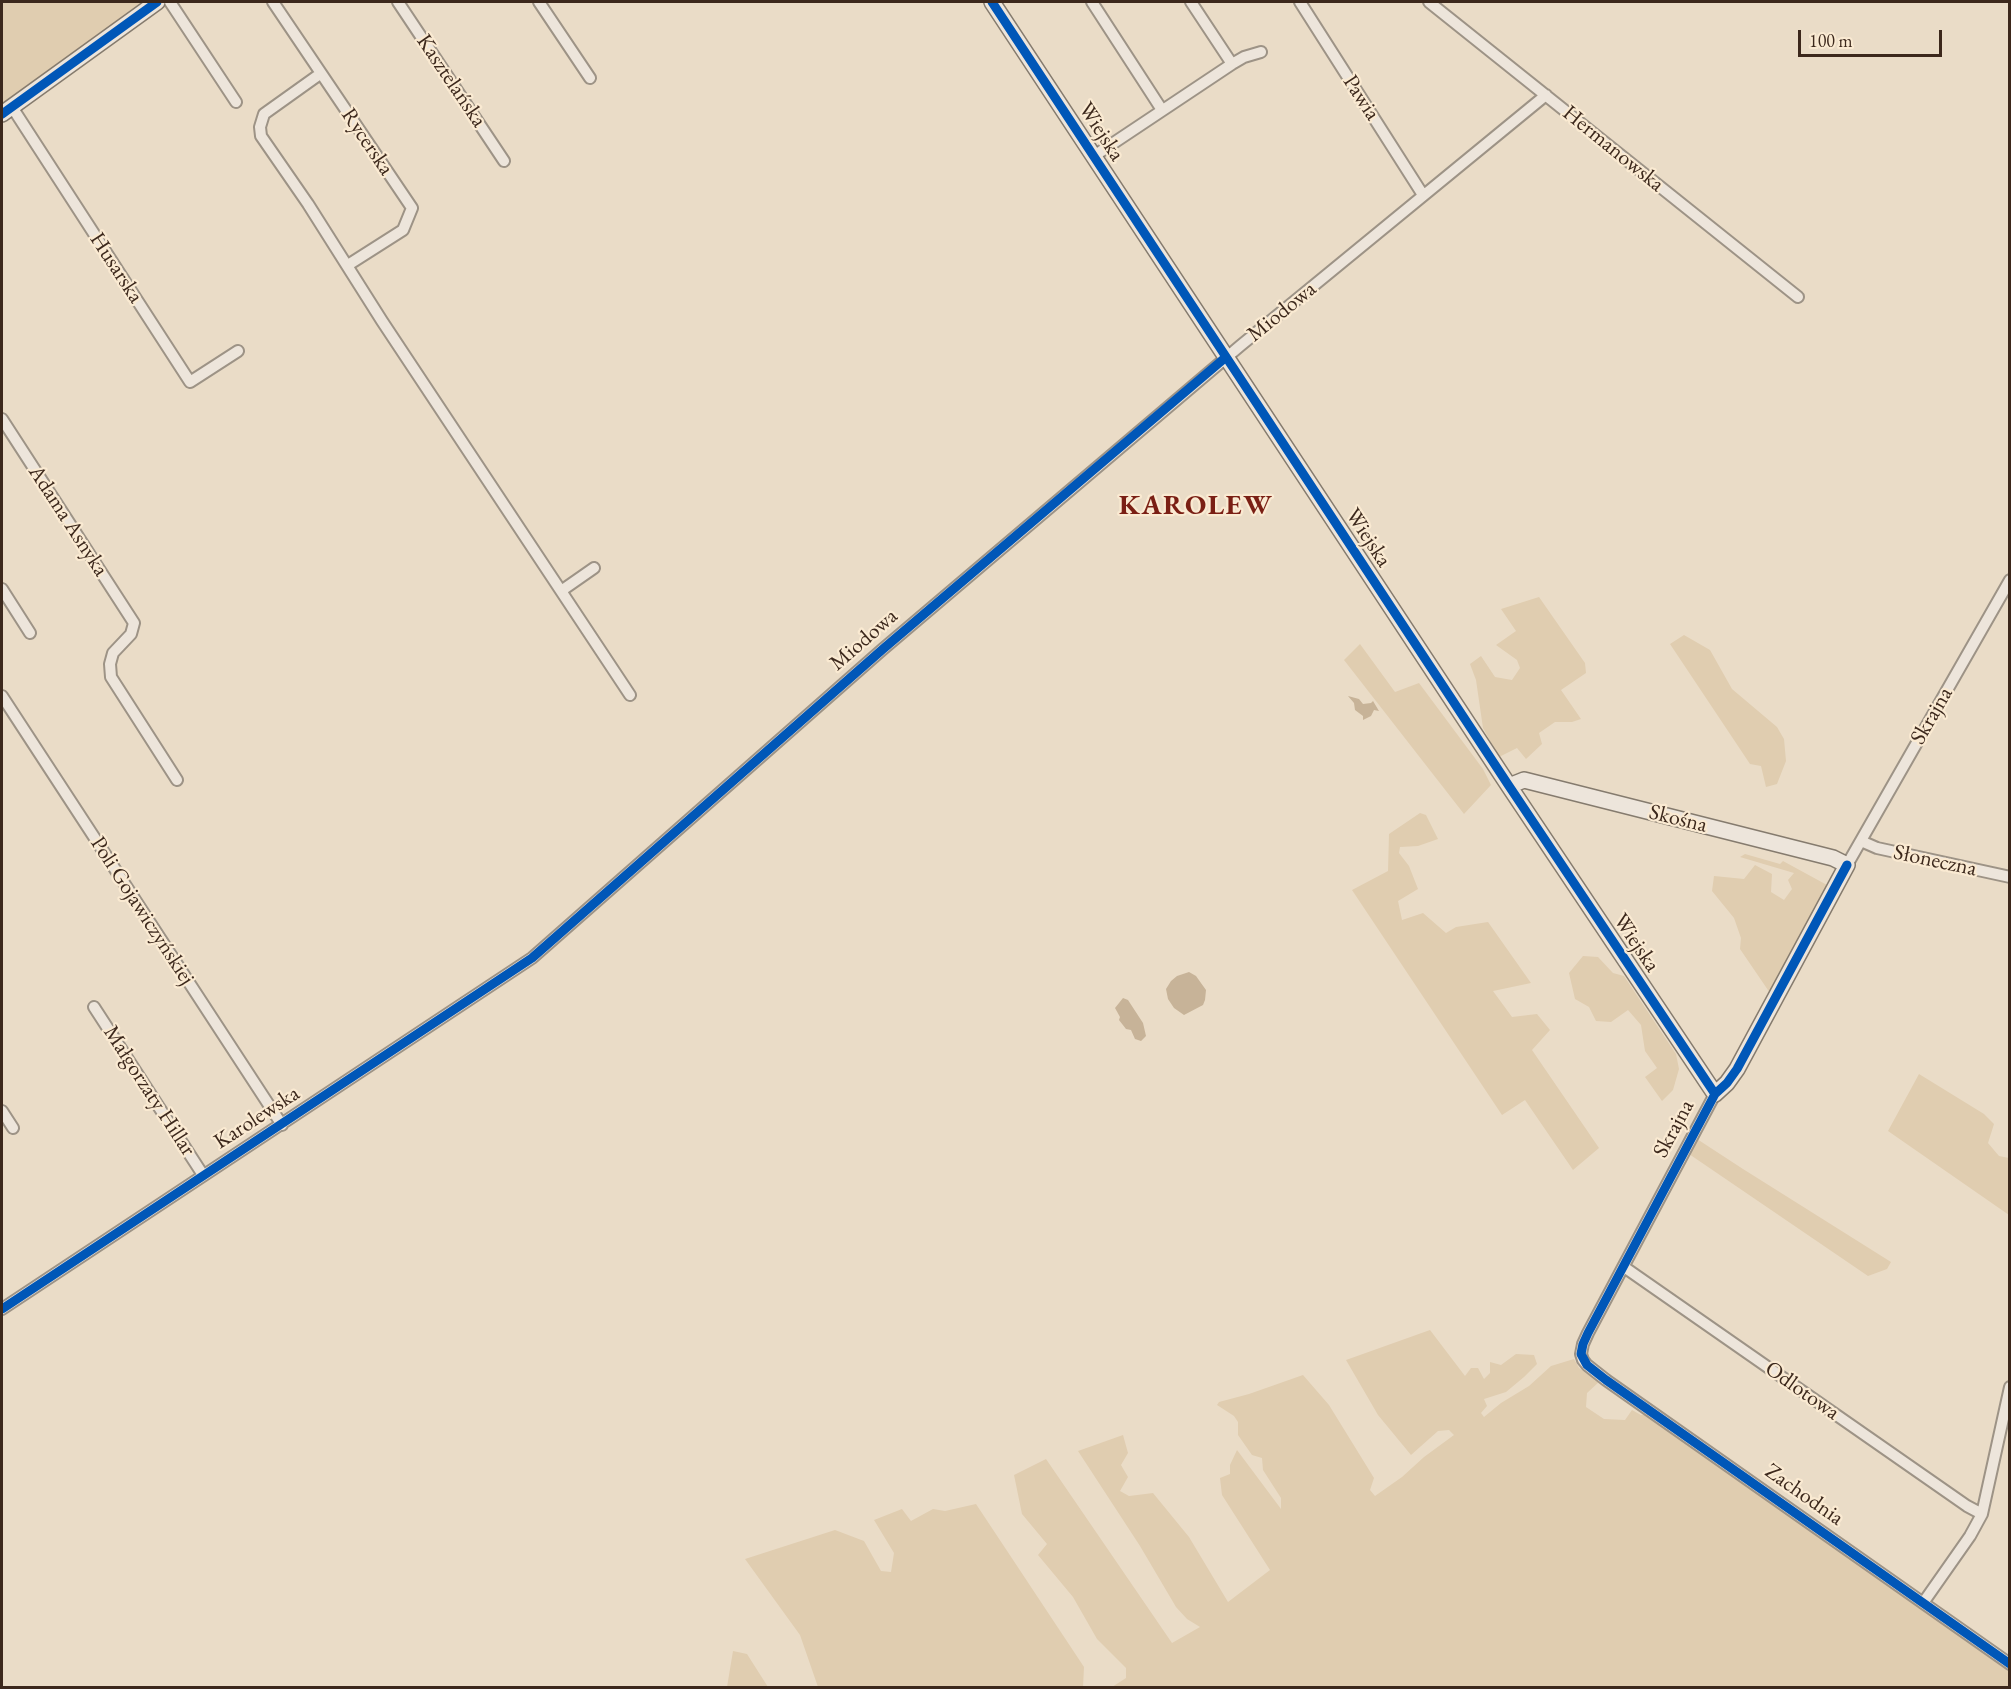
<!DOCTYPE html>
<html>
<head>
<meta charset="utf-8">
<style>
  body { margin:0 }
  #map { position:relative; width:2011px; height:1689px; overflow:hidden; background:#eadcc7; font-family:"EB Garamond",serif }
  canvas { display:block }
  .frame { position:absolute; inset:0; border:3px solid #3c281c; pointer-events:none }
  .scale { position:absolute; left:1798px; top:30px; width:144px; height:27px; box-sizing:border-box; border:3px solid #3c281c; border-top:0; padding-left:8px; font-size:18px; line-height:21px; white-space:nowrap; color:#3c281c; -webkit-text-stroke:4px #faead2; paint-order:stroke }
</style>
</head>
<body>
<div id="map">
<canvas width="2011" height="1689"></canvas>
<div class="frame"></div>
<div class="scale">100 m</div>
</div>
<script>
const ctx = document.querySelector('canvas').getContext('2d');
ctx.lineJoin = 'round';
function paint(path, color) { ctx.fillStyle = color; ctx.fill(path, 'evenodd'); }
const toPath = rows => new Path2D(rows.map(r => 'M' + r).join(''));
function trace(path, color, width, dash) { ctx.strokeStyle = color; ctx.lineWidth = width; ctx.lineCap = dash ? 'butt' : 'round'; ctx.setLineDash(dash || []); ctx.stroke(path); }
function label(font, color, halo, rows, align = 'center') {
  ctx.font = font + ' "EB Garamond",serif'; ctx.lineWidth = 4.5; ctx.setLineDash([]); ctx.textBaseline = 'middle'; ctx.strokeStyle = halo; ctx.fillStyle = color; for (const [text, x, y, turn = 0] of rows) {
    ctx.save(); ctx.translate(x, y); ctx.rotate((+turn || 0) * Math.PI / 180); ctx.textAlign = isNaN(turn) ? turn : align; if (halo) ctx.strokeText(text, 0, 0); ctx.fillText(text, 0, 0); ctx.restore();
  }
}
const green = toPath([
  [2,2,148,2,2,107],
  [1539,597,1585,663,1586,673,1561,690,1581,719,1572,722,1555,722,1539,733,1542,744,1526,759,1517,748,1499,757,1483,728,1476,680,1470,664,1481,656,1495,677,1512,680,1520,668,1517,660,1496,645,1516,631,1501,609],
  [1684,635,1710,650,1732,689,1777,727,1784,739,1786,761,1777,784,1766,787,1761,766,1750,764,1670,644],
  [1360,644,1395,692,1419,683,1483,769,1491,785,1464,814,1344,660],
  [1420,813,1426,815,1438,839,1418,846,1400,847,1399,853,1409,866,1418,889,1398,901,1402,920,1423,913,1446,933,1456,927,1488,922,1531,983,1493,991,1512,1017,1537,1014,1550,1030,1532,1050,1599,1148,1573,1170,1525,1100,1502,1115,1352,890,1388,871,1389,834],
  [1745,854,1780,864,1783,861,1827,885,1770,993,1740,949,1741,938,1734,918,1712,891,1714,876,1744,879,1755,865,1772,874,1771,892,1784,900,1792,889,1788,880,1794,873,1740,857],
  [1583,956,1598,957,1613,973,1624,976,1676,1054,1679,1069,1673,1090,1662,1101,1645,1077,1657,1068,1645,1051,1641,1025,1628,1010,1611,1022,1596,1021,1589,1007,1575,999,1569,973],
  [1919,1074,1984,1114,1994,1124,1988,1143,1999,1156,2009,1158,2009,1215,1888,1131],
  [1697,1139,1743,1169,1891,1262,1887,1269,1868,1276,1689,1154],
  [1430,1330,1465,1376,1471,1368,1478,1368,1484,1379,1490,1373,1490,1362,1501,1365,1516,1354,1534,1355,1537,1364,1524,1377,1506,1392,1484,1399,1487,1406,1481,1413,1484,1417,1501,1403,1529,1386,1551,1366,1574,1359,1579,1368,1600,1381,1587,1393,1586,1407,1604,1419,1625,1420,1632,1410,1641,1415,1646,1414,2009,1670,2009,1687,1101,1687,1112,1687,1126,1678,1126,1668,1097,1639,1073,1597,1038,1555,1047,1544,1022,1514,1014,1475,1046,1459,1172,1643,1200,1627,1187,1619,1176,1607,1140,1546,1078,1451,1123,1435,1128,1453,1121,1465,1128,1477,1120,1491,1129,1496,1153,1493,1189,1537,1228,1602,1270,1570,1222,1495,1220,1478,1230,1474,1230,1465,1237,1450,1281,1509,1281,1498,1263,1470,1262,1458,1252,1455,1238,1435,1238,1422,1234,1416,1217,1405,1219,1402,1249,1394,1303,1375,1329,1405,1374,1478,1370,1490,1375,1496,1402,1477,1424,1457,1454,1435,1449,1430,1438,1431,1411,1455,1378,1415,1346,1360],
  [976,1504,1084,1667,1083,1687,818,1687,800,1635,745,1559,835,1530,864,1541,881,1571,891,1572,894,1553,874,1520,902,1509,911,1521,933,1509,945,1511],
  [733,1651,747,1654,768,1687,727,1687]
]);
const water = toPath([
  [1348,696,1359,699,1363,704,1371,703,1373,701,1379,711,1374,710,1371,716,1363,720,1363,716,1355,710,1354,703],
  [1189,972,1196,976,1206,990,1205,1000,1203,1005,1184,1015,1174,1008,1168,999,1166,989,1171,981,1177,976],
  [1123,998,1128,1000,1143,1023,1146,1036,1141,1041,1135,1039,1131,1030,1126,1029,1119,1020,1120,1017,1115,1008]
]);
const street = toPath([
  [170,2,236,102],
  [273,2,412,208,403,230,348,265],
  [398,2,504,161],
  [539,2,590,78],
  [1092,2,1162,110],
  [1191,2,1232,64],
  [1300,2,1423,195],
  [1429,2,1798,297],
  [320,74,264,114,260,127,261,136,308,204,382,321,630,695],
  [12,107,190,382,238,351],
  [1094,156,1232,64,1244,57,1261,52],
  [2,419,134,623,131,634,113,653,110,664,111,677,177,780],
  [2,589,30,633],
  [561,591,594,568],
  [2,696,282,1125],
  [1861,841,1877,848,2010,877],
  [1847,865,2010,580],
  [94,1007,203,1175],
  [1715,1094,1588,1333,1583,1344,1581,1354,1583,1360,1587,1365,1606,1380,2010,1664],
  [2,1111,13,1128],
  [1624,1267,1967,1506,1982,1514],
  [2,1309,532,958,883,649,1240,346,1546,95],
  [1923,1603,1970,1536,1982,1514,2010,1387]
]);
const secondary = toPath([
  [992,2,1509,786,1715,1094,1727,1083,1737,1069,1847,865,1833,858,1528,781,1524,780,1509,786],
  [2,114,157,2]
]);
const cycleway = toPath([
  [992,2,1509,786,1715,1094],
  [2,114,157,2],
  [1847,865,1737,1069,1727,1083,1715,1094,1588,1333,1583,1344,1581,1354,1587,1365,1606,1380,2010,1664],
  [2,1309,532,958,883,649,1226,357]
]);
const streetNames = [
  ["Kasztelańska",451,81,56],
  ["Pawia",1361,98,57],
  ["Wiejska",1101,132,57],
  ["Rycerska",367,142,56],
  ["Hermanowska",1613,149,39],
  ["Husarska",116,268,57],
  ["Miodowa",1282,312,-39],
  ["Adama Asnyka",68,521,57],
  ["Wiejska",1368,538,57],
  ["Miodowa",864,640,-41],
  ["Skrajna",1932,716,-60],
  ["Skośna",1678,819,14],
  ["Słoneczna",1935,861,12],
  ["Poli Gojawiczyńskiej",142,911,57],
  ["Wiejska",1636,943,56],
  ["Małgorzaty Hillar",149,1091,57],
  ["Karolewska",257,1118,-33],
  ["Skrajna",1674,1129,-62],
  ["Odlotowa",1802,1391,35],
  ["Zachodnia",1804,1495,35]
];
const districtNames = [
  ["KAROLEW",1196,506]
];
paint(green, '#e0cdb0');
paint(water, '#c7b398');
trace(street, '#9d9386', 14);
trace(secondary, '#857b6e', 18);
trace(street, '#ede5db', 10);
trace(secondary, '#ede5db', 15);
trace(cycleway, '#0057b8', 9);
label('22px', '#3c281c', '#faead2', streetNames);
ctx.letterSpacing = '1.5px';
label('bold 28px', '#7a1f14', '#faead2', districtNames);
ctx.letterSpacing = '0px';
</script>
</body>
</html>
